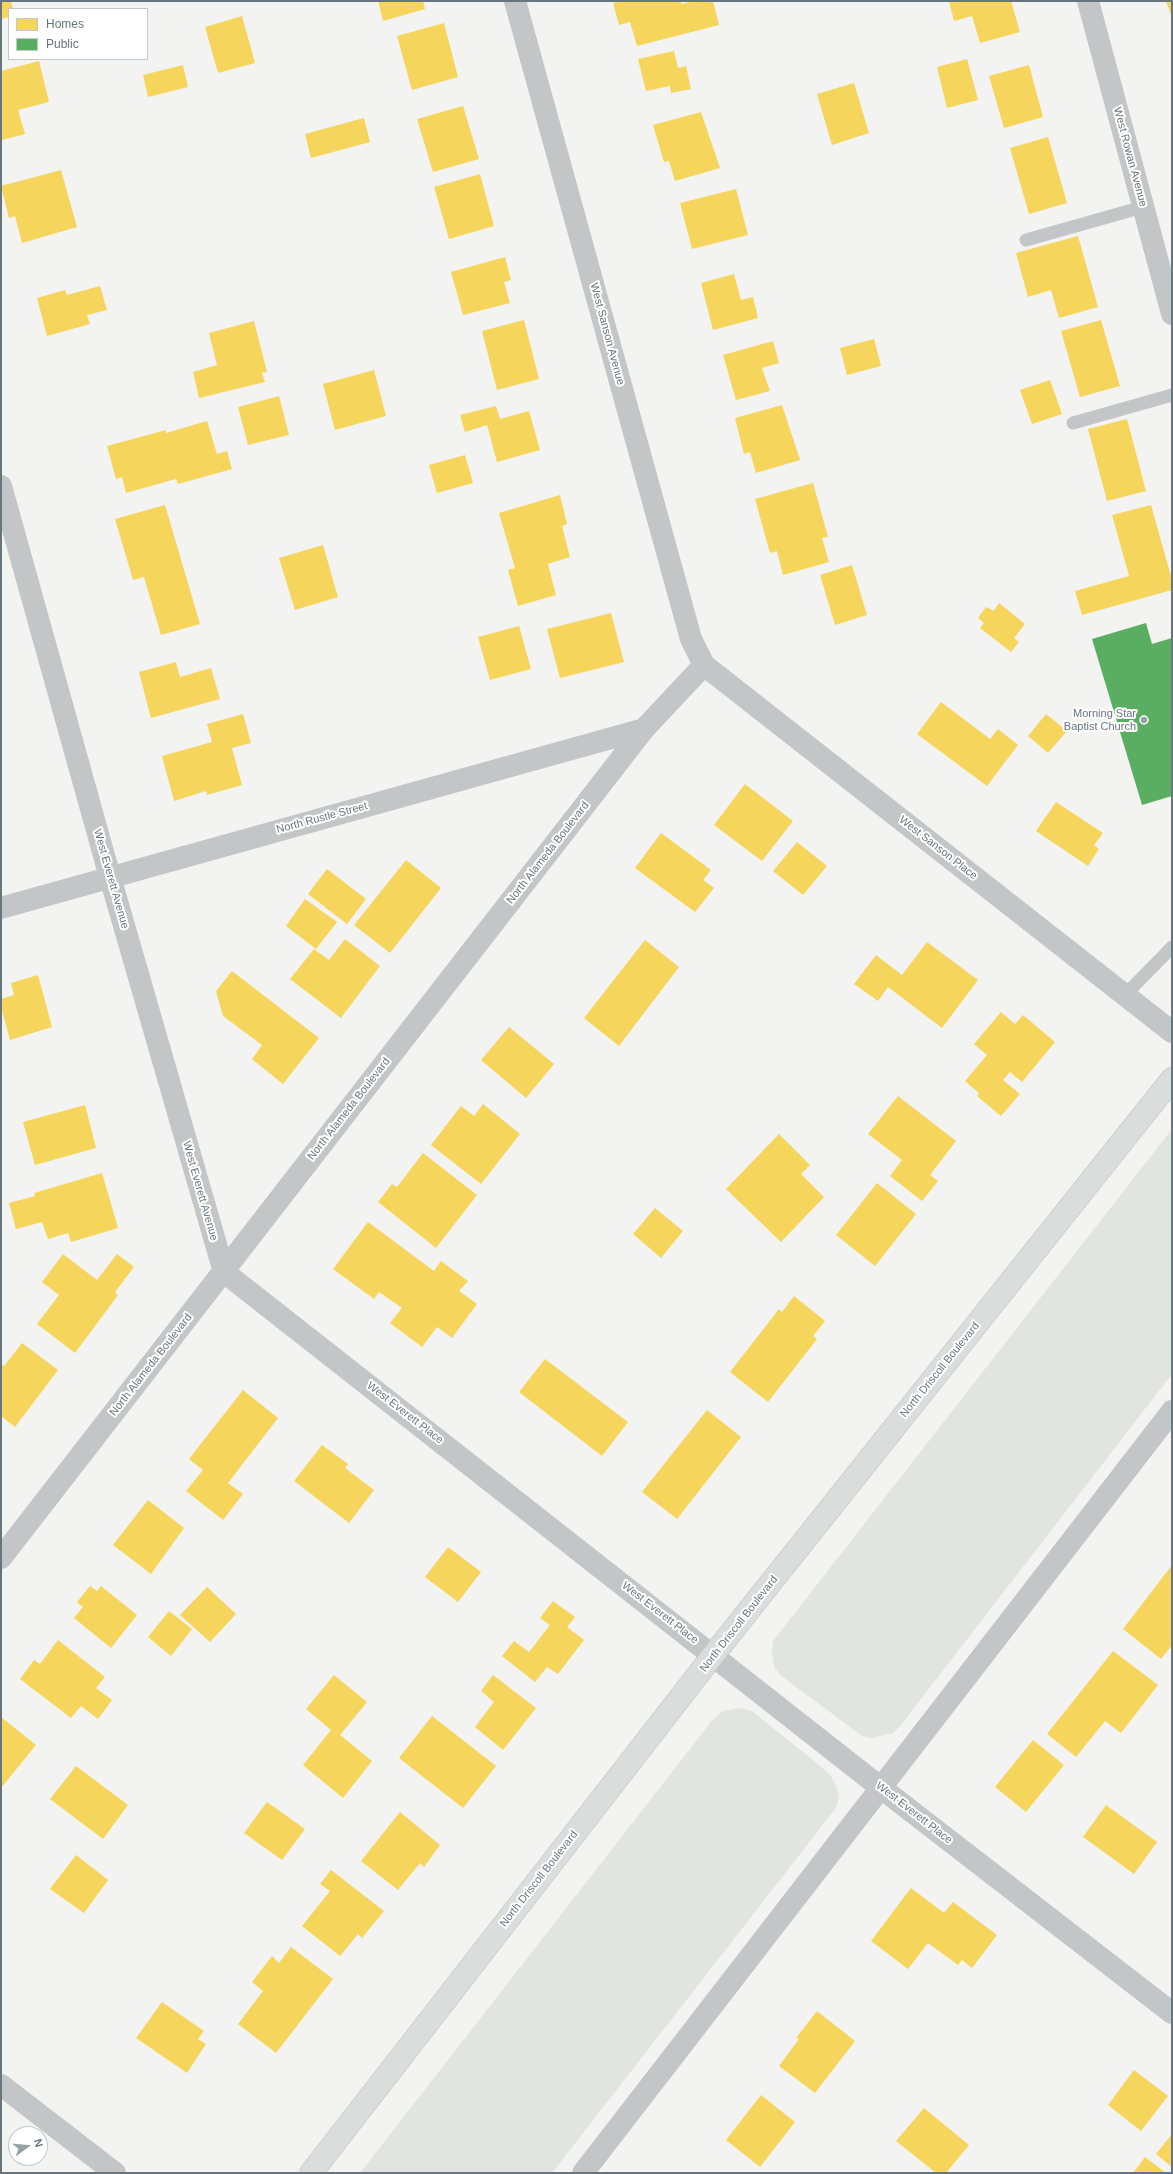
<!DOCTYPE html>
<html>
<head>
<meta charset="utf-8">
<style>
  body { margin:0 }
  #map { position:relative; width:1173px; height:2174px; overflow:hidden; background:#f3f3f2; font-family:Arial,sans-serif }
  canvas { display:block }
  .frame { position:absolute; inset:0; border:2px solid #67757e; pointer-events:none }
  .legend { position:absolute; left:8px; top:8px; width:140px; height:52px; box-sizing:border-box; background:#fff; border:1px solid #c2c8cb; margin:0; padding:5px 7px; list-style:none; font-size:12px; color:#67757e }
  .legend li { display:flex; align-items:center; gap:8px; height:20px }
  .legend b { width:20px; border:1px solid #c2c8cb }
  .north { position:absolute; left:8px; top:2126px; width:40px; height:40px; box-sizing:border-box; background:#fff; border:1px solid #c2c8cb; border-radius:50%; rotate:74deg; font-size:11px; font-weight:700; line-height:16px; text-align:center; color:#67757e }
  .north::after { content:''; display:block; margin:auto; width:14px; height:18px; background:#98a1a7; clip-path:polygon(50% 0,100% 100%,50% 72%,0 100%) }
</style>
</head>
<body>
<div id="map">
<canvas width="1173" height="2174"></canvas>
<div class="frame"></div>
<ul class="legend">
<li><b style="height:11px;background:#f6d55c"></b>Homes</li>
<li><b style="height:11px;background:#5aae61"></b>Public</li>
</ul>
<div class="north">N</div>
</div>
<script>
const ctx = document.querySelector('canvas').getContext('2d');
ctx.lineJoin = 'round';
function paint(path, color) { ctx.fillStyle = color; ctx.fill(path, 'evenodd'); }
const toPath = rows => new Path2D(rows.map(r => 'M' + r).join(''));
function trace(path, color, width, dash) { ctx.strokeStyle = color; ctx.lineWidth = width; ctx.lineCap = dash ? 'butt' : 'round'; ctx.setLineDash(dash || []); ctx.stroke(path); }
function label(font, color, halo, rows, align = 'center') {
  ctx.font = font + ' Arial,sans-serif'; ctx.lineWidth = 4; ctx.setLineDash([]); ctx.textBaseline = 'middle'; ctx.strokeStyle = halo; ctx.fillStyle = color; for (const [text, x, y, turn = 0] of rows) {
    ctx.save(); ctx.translate(x, y); ctx.rotate((+turn || 0) * Math.PI / 180); ctx.textAlign = isNaN(turn) ? turn : align; if (halo) ctx.strokeText(text, 0, 0); ctx.fillText(text, 0, 0); ctx.restore();
  }
}
const green = toPath([
  [1172,1129,1172,1374,900,1726,893,1733,871,1738,862,1736,780,1675,774,1666,772,1653,773,1641],
  [741,1708,752,1711,830,1774,837,1788,839,1798,835,1809,552,2173,360,2173,714,1718,723,1711]
]);
const homes = toPath([
  [1,1,11,1,13,9,9,9,9,17,1,19],
  [378,1,423,1,425,9,383,21],
  [622,1,681,1,681,4,695,1,713,1,719,25,637,46,630,22,619,25,613,3],
  [949,1,1011,1,1020,32,980,43,972,16,954,21],
  [1166,1,1172,1,1172,18],
  [242,16,255,63,218,73,205,27],
  [444,23,458,77,412,90,397,36],
  [674,51,678,68,686,66,691,89,671,93,670,86,646,91,638,59],
  [967,59,978,100,947,108,937,67],
  [39,61,49,102,18,110,25,134,2,140,1,71],
  [183,65,188,87,148,97,143,75],
  [1029,65,1043,117,1004,128,989,76],
  [854,83,869,133,832,145,817,94],
  [463,106,479,159,433,172,417,119],
  [701,112,720,168,675,181,669,161,664,162,653,125],
  [364,118,370,142,311,158,305,134],
  [1048,137,1067,203,1029,214,1010,148],
  [61,170,77,227,22,243,15,216,9,218,1,186],
  [480,174,494,226,449,239,434,187],
  [736,189,748,235,692,249,680,203],
  [1078,236,1098,307,1059,318,1051,290,1028,297,1016,253],
  [505,257,511,280,504,282,510,303,463,315,451,272],
  [734,274,741,300,753,297,758,318,713,330,701,283],
  [100,286,107,310,87,315,90,324,47,336,37,298,65,290,67,295],
  [524,320,539,379,497,390,482,331],
  [1101,320,1120,386,1080,397,1061,331],
  [254,321,267,372,262,373,265,382,199,398,193,372,217,365,209,333],
  [874,339,881,366,847,375,840,348],
  [773,341,779,363,762,368,770,391,736,400,723,355],
  [374,370,386,416,335,430,323,384],
  [1050,380,1062,414,1032,424,1020,390],
  [279,396,289,435,248,445,238,407],
  [782,405,800,460,756,473,750,452,744,454,735,418],
  [496,406,500,419,529,411,540,450,497,462,487,425,465,432,460,415],
  [1127,419,1146,491,1107,501,1088,429],
  [207,421,217,454,227,451,232,469,178,484,176,479,126,493,122,477,116,479,107,446,166,430,166,433],
  [465,455,473,483,437,493,429,465],
  [813,483,828,537,822,538,829,562,783,575,777,551,770,553,755,499],
  [560,495,567,524,562,526,570,557,548,564,556,595,518,606,508,570,515,568,499,513],
  [165,505,200,624,161,635,144,577,133,580,115,519],
  [1151,505,1172,580,1172,590,1082,615,1075,591,1129,576,1112,515],
  [323,545,338,597,295,610,279,558],
  [852,565,867,615,835,625,820,575],
  [999,603,1025,624,1014,638,1019,642,1011,652,980,628,984,623,978,618,986,607,994,611],
  [611,613,624,662,560,678,547,629],
  [519,626,531,669,490,680,478,637],
  [176,662,180,677,211,668,220,699,151,718,139,672],
  [941,702,990,739,998,729,1018,745,987,786,917,734],
  [243,714,251,743,232,748,242,785,207,795,206,791,174,801,162,756,212,742,207,724],
  [1046,714,1067,731,1048,753,1028,736],
  [745,784,793,821,762,861,714,825],
  [1056,802,1103,833,1094,845,1099,849,1088,866,1036,831],
  [661,833,711,870,703,880,714,888,695,912,635,868],
  [797,842,827,866,803,895,773,871],
  [406,860,441,888,390,953,354,925],
  [327,869,366,899,347,924,308,894],
  [305,899,337,922,316,949,286,926],
  [345,939,380,966,341,1018,290,979,314,949,329,960],
  [645,940,679,967,619,1046,584,1018],
  [927,942,978,980,942,1028,888,987,878,1001,854,984,876,955,902,975],
  [232,971,319,1038,283,1084,252,1059,262,1045,223,1016,216,991],
  [38,975,52,1027,10,1040,1,1007,1,999,14,995,11,983],
  [1001,1012,1015,1024,1023,1015,1055,1042,1022,1082,1010,1072,1003,1080,1020,1094,1001,1116,977,1096,979,1093,965,1081,987,1055,974,1044],
  [509,1027,554,1064,526,1098,481,1060],
  [898,1096,956,1141,930,1175,938,1181,922,1201,890,1176,902,1160,868,1134],
  [483,1104,520,1134,481,1184,431,1145,461,1106,474,1116],
  [85,1105,96,1148,35,1165,23,1122],
  [779,1134,810,1165,801,1174,824,1197,781,1242,726,1189],
  [423,1153,477,1195,436,1248,378,1202,392,1184,397,1187],
  [102,1173,118,1228,71,1242,68,1233,48,1239,42,1222,16,1229,9,1203,35,1196,34,1193],
  [877,1183,916,1214,875,1266,836,1235],
  [655,1208,683,1231,661,1258,633,1234],
  [368,1222,434,1271,441,1261,468,1281,459,1291,477,1304,452,1338,437,1327,422,1347,390,1323,402,1308,379,1292,374,1299,333,1269],
  [63,1254,97,1280,117,1254,134,1267,115,1292,118,1295,75,1353,37,1324,59,1295,42,1282],
  [794,1296,825,1321,813,1336,817,1339,768,1402,730,1372,779,1309,782,1312],
  [22,1343,58,1370,15,1427,1,1416,1,1364,4,1366],
  [545,1359,628,1422,602,1456,519,1392],
  [243,1390,278,1418,228,1483,243,1494,223,1520,186,1491,203,1470,189,1459],
  [707,1410,741,1437,677,1519,642,1492],
  [322,1445,348,1464,345,1468,374,1490,349,1523,294,1481],
  [148,1500,184,1528,151,1574,113,1545],
  [448,1547,481,1572,458,1602,425,1577],
  [1172,1565,1172,1645,1161,1659,1123,1629],
  [90,1586,97,1591,101,1586,137,1615,111,1648,74,1618,83,1607,77,1602],
  [207,1587,236,1614,210,1642,180,1615],
  [553,1601,575,1617,567,1627,584,1640,558,1674,547,1667,535,1682,502,1656,514,1641,529,1652,550,1625,540,1618],
  [169,1611,192,1629,171,1656,148,1637],
  [58,1640,105,1677,96,1688,112,1700,98,1719,81,1706,71,1718,20,1679,34,1660,40,1664],
  [1113,1651,1158,1685,1121,1733,1105,1721,1076,1757,1047,1734],
  [334,1675,367,1702,340,1735,372,1761,343,1798,303,1765,331,1730,306,1709],
  [493,1675,536,1708,503,1750,475,1727,494,1702,481,1691],
  [432,1716,496,1766,463,1808,399,1758],
  [1,1717,36,1745,1,1788],
  [1033,1740,1064,1765,1026,1812,995,1787],
  [76,1766,128,1805,103,1839,50,1799],
  [267,1802,305,1829,282,1860,244,1833],
  [1106,1805,1157,1842,1134,1874,1083,1837],
  [400,1812,440,1845,424,1867,420,1863,398,1890,361,1861],
  [76,1855,108,1880,84,1913,50,1889],
  [331,1870,384,1911,362,1938,358,1934,340,1956,302,1926,330,1891,320,1884],
  [911,1888,944,1913,953,1902,997,1935,972,1968,962,1960,958,1965,928,1943,908,1969,871,1941],
  [291,1947,333,1979,276,2053,238,2024,263,1991,252,1982,272,1956,279,1963],
  [162,2002,204,2031,198,2039,206,2044,187,2073,136,2038],
  [817,2011,855,2041,815,2093,779,2066,799,2039,796,2038],
  [1134,2070,1168,2096,1141,2131,1108,2105],
  [761,2095,795,2122,760,2167,726,2140],
  [924,2108,969,2145,946,2173,936,2173,896,2141],
  [1172,2134,1172,2167,1156,2154],
  [1145,2157,1166,2173,1133,2173]
]);
const public = toPath([
  [1146,623,1152,644,1172,638,1172,796,1142,805,1092,639]
]);
const service = toPath([
  [1026,240,1143,207],
  [1073,423,1172,395],
  [1126,994,1172,947]
]);
const minor = toPath([
  [515,1,691,639,704,665,1172,1032],
  [1,486,110,877,224,1272,880,1787,1172,2013],
  [1,908,644,729],
  [1,1558,644,729,704,665],
  [1,2085,115,2173],
  [583,2173,1172,1411]
]);
const tertiary = toPath([
  [1088,1,1172,314]
]);
const secondary = toPath([
  [311,2173,714,1654,1172,1079]
]);
const markers = [
  [1144,720,4,"#98a1a7"]
];
const streetNames = [
  ["West Rowan Avenue",1130,157,75],
  ["West Sanson Avenue",607,334,75],
  ["North Rustle Street",322,818,-15],
  ["West Sanson Place",938,848,38],
  ["North Alameda Boulevard",548,853,-52],
  ["West Everett Avenue",111,879,74],
  ["North Alameda Boulevard",349,1109,-52],
  ["West Everett Avenue",200,1191,74],
  ["North Alameda Boulevard",151,1365,-52],
  ["North Driscoll Boulevard",940,1370,-51],
  ["West Everett Place",405,1413,38],
  ["West Everett Place",660,1613,38],
  ["North Driscoll Boulevard",739,1624,-52],
  ["West Everett Place",914,1813,38],
  ["North Driscoll Boulevard",539,1879,-52]
];
const poiNames = [
  ["Morning Star",1136,714],
  ["Baptist Church",1136,727]
];
paint(green, '#e2e4e0');
paint(homes, '#f6d55c');
paint(public, '#5aae61');
trace(secondary, '#cecfcf', 24);
trace(service, '#c4c5c6', 13);
trace(minor, '#c4c5c6', 22);
trace(tertiary, '#c4c5c6', 22);
trace(secondary, '#dbdcdc', 22);
for (const [x, y, r, color] of markers) { const dot = new Path2D(); dot.arc(x, y, r, 0, 2 * Math.PI); ctx.fillStyle = color; ctx.fill(dot); trace(dot, '#fff', 1.5); }
label('11px', '#67757e', '#fff', streetNames);
label('11px', '#67757e', '#fff', poiNames, 'right');
</script>
</body>
</html>
